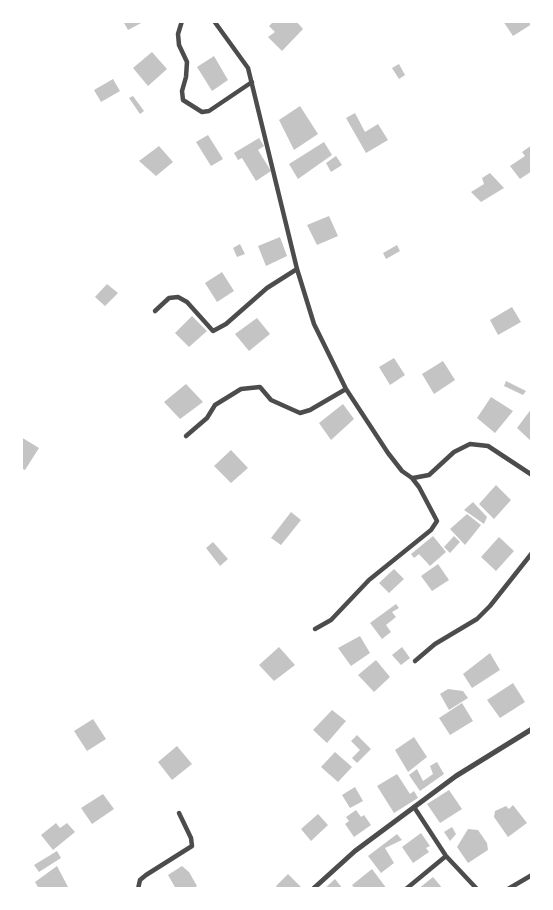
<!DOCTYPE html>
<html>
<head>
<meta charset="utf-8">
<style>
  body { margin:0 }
  #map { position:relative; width:553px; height:910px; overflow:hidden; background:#fff; font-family:Mulish,sans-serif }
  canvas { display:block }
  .frame { position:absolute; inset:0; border:23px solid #fff; pointer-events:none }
</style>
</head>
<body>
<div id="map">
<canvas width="553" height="910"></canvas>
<div class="frame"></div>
</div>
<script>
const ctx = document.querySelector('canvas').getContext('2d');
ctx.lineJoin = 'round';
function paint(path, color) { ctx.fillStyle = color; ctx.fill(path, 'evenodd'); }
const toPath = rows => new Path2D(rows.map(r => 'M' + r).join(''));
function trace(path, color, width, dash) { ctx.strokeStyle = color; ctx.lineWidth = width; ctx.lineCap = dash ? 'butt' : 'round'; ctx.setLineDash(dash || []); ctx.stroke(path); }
const building = toPath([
  [123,21,145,21,128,30],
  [274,21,296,21,303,29,282,51,268,37,275,32,269,26],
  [503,21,532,21,532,24,513,36],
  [152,52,167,69,148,86,133,68],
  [214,56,228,80,212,91,197,67],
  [399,64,405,75,399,79,392,68],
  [113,79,120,91,101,102,94,90],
  [133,96,144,111,140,114,129,98],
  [300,106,318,134,294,150,279,120],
  [355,113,365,132,378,124,388,140,366,153,346,118],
  [208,135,223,159,211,166,196,142],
  [259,138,264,146,258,150,271,171,256,181,242,158,238,160,234,153],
  [324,142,332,155,298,179,289,164],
  [532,145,532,171,520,179,510,166,525,156,522,152],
  [159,146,173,162,156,176,139,161],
  [336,156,342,165,331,172,326,163],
  [490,173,504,188,481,202,471,192,484,184,482,178],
  [329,216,338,236,317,245,307,225],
  [280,237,287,256,266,266,258,246],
  [240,244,245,254,237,257,233,248],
  [397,245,400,251,386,259,383,253],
  [222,272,234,291,217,302,205,283],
  [107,284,118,293,105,306,95,297],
  [512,307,521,322,498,335,490,320],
  [192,316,207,331,189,347,175,333],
  [257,318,270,334,249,351,235,334],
  [394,358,405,375,390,385,379,367],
  [443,361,455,380,434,394,422,374],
  [506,381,526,391,523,395,504,386],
  [186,384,203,402,180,419,164,402],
  [491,397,513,411,495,433,477,418],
  [343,404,354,419,331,440,319,423],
  [532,408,532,442,517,428],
  [21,437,39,448,25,470,21,468],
  [231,450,248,468,231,483,214,466],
  [496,485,511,500,494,519,479,504],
  [473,502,487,517,484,524,464,510],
  [291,512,301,520,281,545,271,538],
  [467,514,481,525,465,545,450,529],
  [433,536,446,552,430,566,419,554,414,558,411,554],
  [454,536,460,542,450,553,444,547],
  [499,537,514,551,496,571,481,557],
  [213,542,228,559,220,566,206,548],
  [438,564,449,580,432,591,421,576],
  [394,569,404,579,389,593,379,583],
  [396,604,399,608,392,612,396,617,386,625,391,632,382,639,370,623],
  [360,636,370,653,351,666,338,648],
  [279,647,295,665,274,681,259,665],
  [402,647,410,658,401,665,392,655],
  [490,653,500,670,472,688,463,674],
  [376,660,390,677,374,692,358,675],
  [513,683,525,702,500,718,487,700],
  [448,689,463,691,468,698,449,710,440,694],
  [462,703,473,721,450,735,439,718],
  [332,710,346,721,327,743,313,730],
  [93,719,106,739,87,751,74,731],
  [357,735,371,749,357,763,352,758,360,750,351,741],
  [414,737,427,757,408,772,395,750],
  [177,746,192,764,172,780,158,762],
  [335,752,352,767,338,782,321,767],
  [437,762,444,774,420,791,409,775,417,769,423,781,433,774,430,766],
  [397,774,410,794,414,791,418,798,394,813,377,786],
  [355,787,363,801,350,808,342,795],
  [449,790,462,809,440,823,427,804],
  [103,794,114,809,92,824,81,808],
  [513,805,527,823,508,837,494,817,495,811,506,806,509,809],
  [356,810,361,817,364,815,371,825,354,837,345,824,349,821,346,817],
  [318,814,328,825,311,841,301,829],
  [56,823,60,828,67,823,75,832,53,850,41,835],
  [452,827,456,834,450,841,444,832],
  [468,829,478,830,487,843,488,850,468,863,457,847],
  [421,833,430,846,426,848,429,852,413,863,402,847],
  [397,834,402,840,385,848,394,863,381,873,368,856],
  [57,851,61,858,39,872,34,865],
  [57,866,68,887,64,889,39,889,35,882],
  [182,866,189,872,197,886,193,889,176,889,168,875],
  [372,869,387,889,355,889,352,885],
  [288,874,302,888,300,889,279,889,276,886],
  [433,877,443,889,418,889],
  [335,879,343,889,324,889]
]);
const minor = toPath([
  [182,21,178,34,179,45,187,62,186,77,182,91,183,100,202,112,209,111,252,82],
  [214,21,248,68,297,269,314,324,346,389,388,453,402,471,412,478,419,487,437,521,431,530,369,580,331,620,315,629],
  [155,311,169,298,178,297,187,302,213,331,226,324,267,288,297,269],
  [186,436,207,418,215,405,241,389,260,387,271,400,300,413,310,410,346,389],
  [413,478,429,475,454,452,470,444,488,446,532,475],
  [415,661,435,644,477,619,490,606,532,553],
  [414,807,446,856,477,889],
  [138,889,140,880,146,875,192,846,191,838,179,813],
  [406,889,446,856],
  [508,889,532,875]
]);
const tertiary = toPath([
  [313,889,355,851,456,776,532,729]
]);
paint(building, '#c4c4c4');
trace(minor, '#4c4c4c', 4.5);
trace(tertiary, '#4c4c4c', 5);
</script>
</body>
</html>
